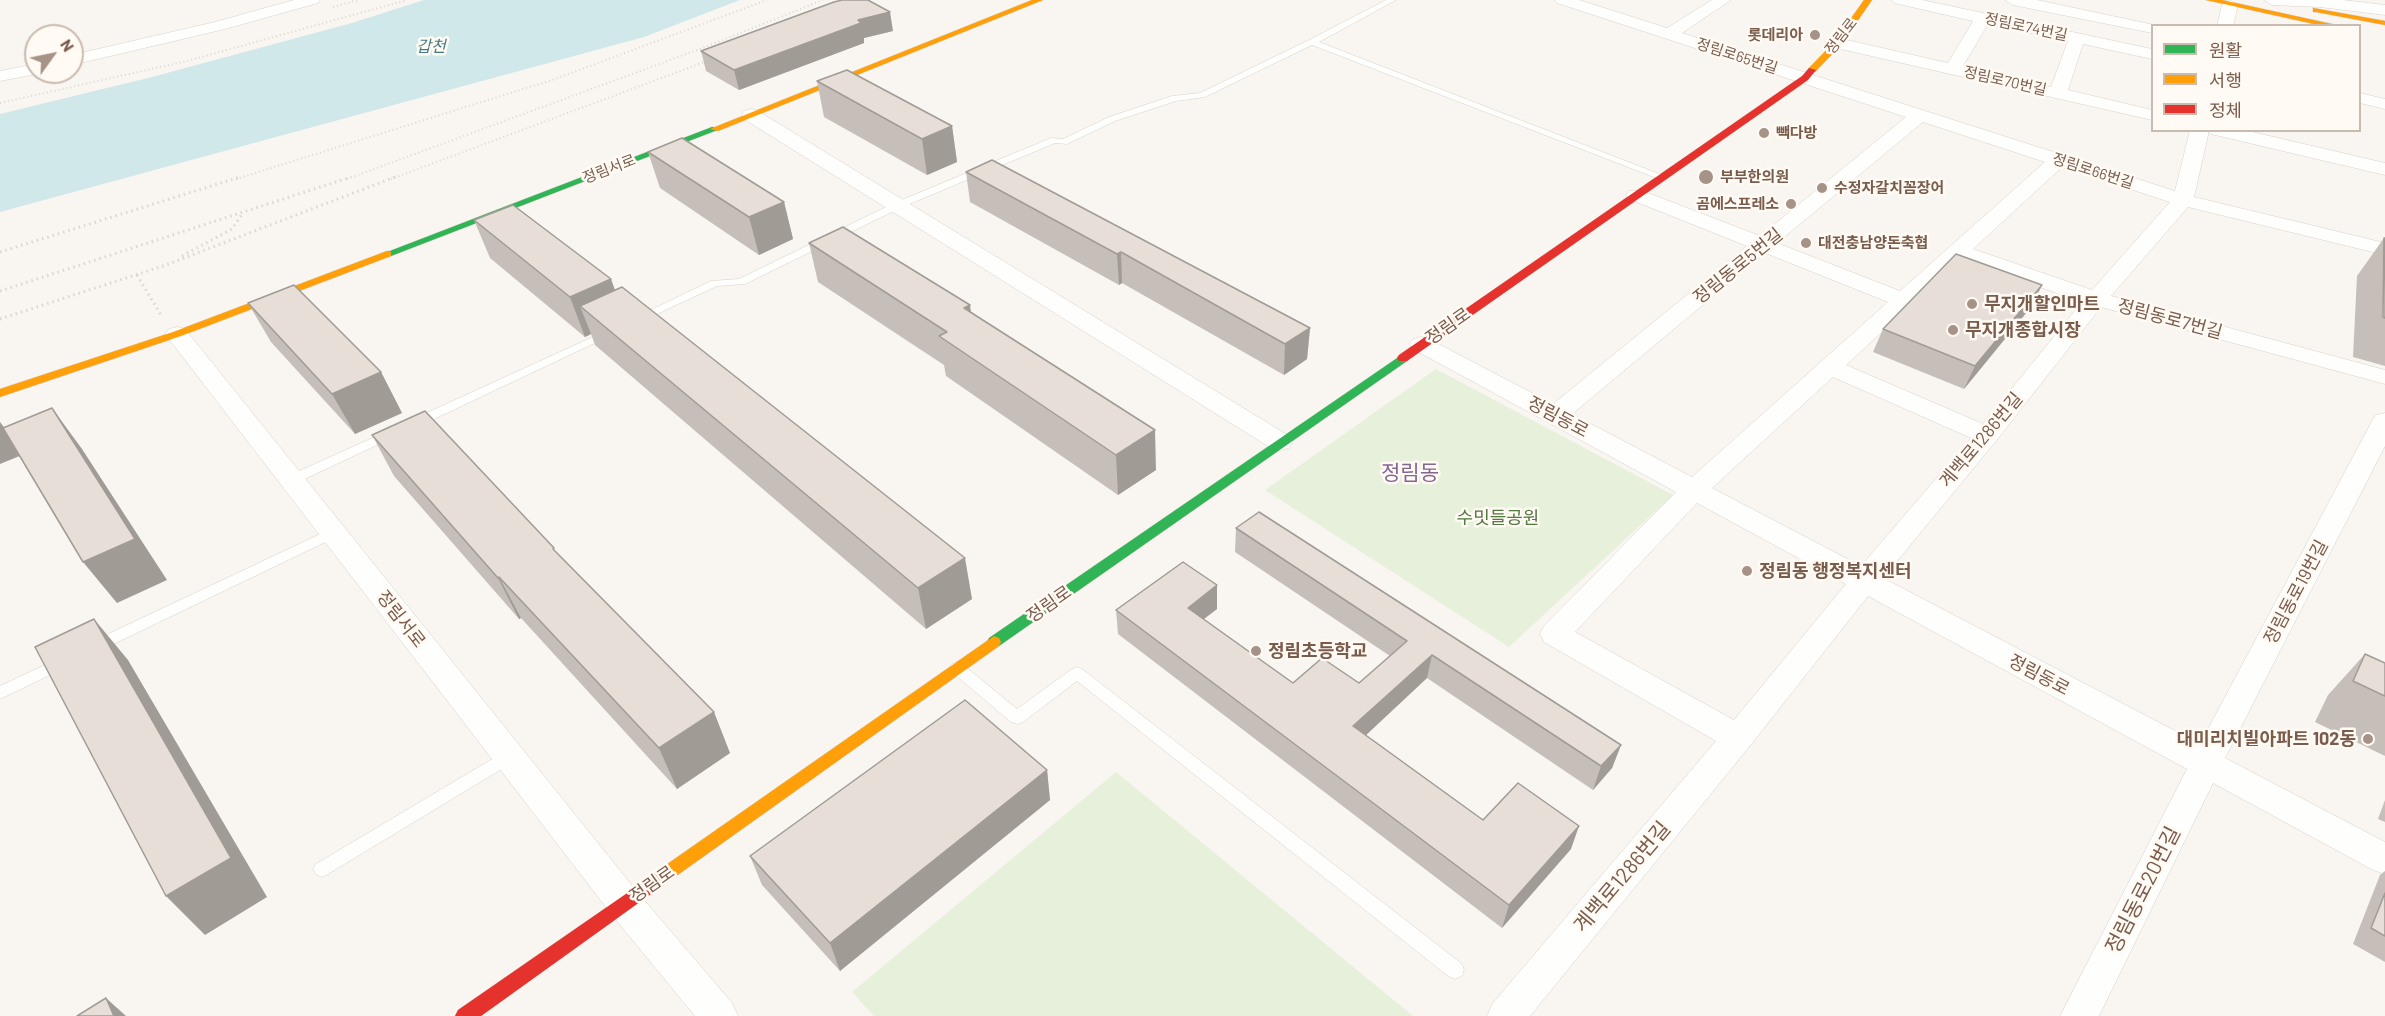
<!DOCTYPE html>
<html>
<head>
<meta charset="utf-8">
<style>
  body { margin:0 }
  #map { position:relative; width:2385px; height:1016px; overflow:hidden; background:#f9f5f0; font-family:Barlow,"Noto Sans KR",sans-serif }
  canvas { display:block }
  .legend { position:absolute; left:2151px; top:24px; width:210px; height:108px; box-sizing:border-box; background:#fffaf3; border:2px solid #cabbb1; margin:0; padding:8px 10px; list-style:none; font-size:18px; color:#7a5c4d }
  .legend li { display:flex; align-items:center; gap:12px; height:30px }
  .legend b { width:30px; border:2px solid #cabbb1 }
  .north { position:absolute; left:24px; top:24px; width:60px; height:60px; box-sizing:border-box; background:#fffaf3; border:2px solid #cabbb1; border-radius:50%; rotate:57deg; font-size:16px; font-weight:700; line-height:24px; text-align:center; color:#7a5c4d }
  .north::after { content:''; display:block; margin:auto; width:21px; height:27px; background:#a69286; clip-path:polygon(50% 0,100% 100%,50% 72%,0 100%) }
</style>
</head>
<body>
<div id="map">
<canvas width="2385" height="1016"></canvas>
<ul class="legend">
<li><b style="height:8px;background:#30b455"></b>원활</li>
<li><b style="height:8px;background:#ff9f0a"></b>서행</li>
<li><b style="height:8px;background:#e5322d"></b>정체</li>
</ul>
<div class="north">N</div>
</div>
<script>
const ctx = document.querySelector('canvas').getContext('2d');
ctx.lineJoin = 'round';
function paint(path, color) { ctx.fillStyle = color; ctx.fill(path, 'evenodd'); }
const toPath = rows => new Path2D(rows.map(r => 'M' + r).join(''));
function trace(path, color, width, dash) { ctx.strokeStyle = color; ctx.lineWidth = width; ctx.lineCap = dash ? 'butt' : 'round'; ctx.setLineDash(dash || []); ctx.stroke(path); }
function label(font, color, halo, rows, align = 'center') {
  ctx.font = font + ' Barlow,"Noto Sans KR",sans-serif'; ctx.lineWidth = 5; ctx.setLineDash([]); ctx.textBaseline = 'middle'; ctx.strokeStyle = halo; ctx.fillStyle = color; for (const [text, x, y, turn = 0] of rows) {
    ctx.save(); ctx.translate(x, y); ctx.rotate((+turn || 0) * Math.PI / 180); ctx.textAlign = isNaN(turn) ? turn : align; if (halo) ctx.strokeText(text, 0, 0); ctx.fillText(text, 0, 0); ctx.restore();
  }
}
const green = toPath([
  [1436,369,1673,495,1509,647,1265,490],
  [1116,772,1413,1016,874,1016,852,992]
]);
const water = toPath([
  [424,0,740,0,644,37,0,212,0,114,152,77,352,23]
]);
const pathFar1 = toPath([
  [333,7,358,0],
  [0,103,187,61,407,0],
  [236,179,555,79,767,0],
  [347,179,700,49,823,0],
  [391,179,707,61]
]);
const path = toPath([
  [0,252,240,177],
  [182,256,232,229,243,213],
  [137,275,161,315],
  [0,291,351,177],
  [0,319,166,265,395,177]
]);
const lane = toPath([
  [1386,0,1396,0,1319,42,1667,177,1659,179,1312,45,1205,97,1176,101,1115,121,1067,144,1055,143,900,208,745,284,717,286,642,321,634,321,632,319,711,281,739,279,892,204,1051,138,1063,139,1109,117,1172,96,1200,93,1309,40,1386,0],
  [610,329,616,332,614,334,417,427,409,427,407,424,409,421,610,329],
  [390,430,396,434,394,437,296,483,286,483,284,480,286,477,390,430],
  [333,528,340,533,338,536,99,651,89,651,86,647,89,643,333,528],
  [64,656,69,658,72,662,69,666,0,699,0,686,64,656],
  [957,662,962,664,1017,709,1072,669,1077,667,1082,669,1462,964,1464,970,1462,976,1455,979,1448,976,1077,681,1023,722,1017,724,1011,722,952,672,949,668,952,664,957,662],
  [509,749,515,751,517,756,515,761,328,874,322,877,316,874,313,869,316,864,509,749]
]);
const street = toPath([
  [294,0,320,0,318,3,225,29,72,65,72,55,215,22,294,0],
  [1555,0,1579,0,1667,28,1712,0,1731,0,1682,33,2175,191,2190,130,2244,130,2385,163,2385,175,2211,134,2209,131,2194,197,2385,243,2385,255,2188,207,2111,296,2385,370,2385,384,2101,307,1996,441,1883,578,2200,744,2372,421,2376,415,2385,413,2385,446,2225,758,2385,842,2385,874,2373,870,2213,783,2099,1016,2060,1016,2187,769,1868,596,1749,747,1530,1016,1487,1016,1493,1003,1716,741,1544,642,1540,634,1544,626,1676,492,1413,349,1409,344,1413,339,1421,337,1429,339,1553,404,1747,246,1629,199,1626,195,1629,191,1643,191,1760,236,1906,117,1557,3,1555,0],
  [1923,122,2045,162,1900,291,1777,243,1923,122],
  [2062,167,2170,202,2092,290,1973,249,2062,167],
  [1765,253,1888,302,1692,477,1572,414,1765,253],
  [1961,259,2082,302,1983,424,1846,365,1961,259],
  [1833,377,1971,438,1861,566,1712,488,1833,377],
  [1697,503,1846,584,1734,720,1575,632,1697,503],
  [1892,0,1922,0,2152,49,2152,59,2083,44,2068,90,2152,110,2152,120,1832,47,1830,43,1838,38,1948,63,1973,21,1894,3,1892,0],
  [1988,24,2068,41,2051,87,1963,66,1988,24],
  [2005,0,2037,0,2159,26,2152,26,2152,33,2013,5,2005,0],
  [2230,0,2238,5,2233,26,2217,26,2222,5,2230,0],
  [2264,0,2343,0,2385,5,2385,15,2320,7,2272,5,2264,0],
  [36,64,36,72,42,73,0,81,0,71,36,64],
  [2360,93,2385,99,2385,109,2360,103,2360,93],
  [751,109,758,111,1289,436,1293,442,1289,448,1280,450,1271,448,744,119,742,115,744,111,751,109],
  [177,327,185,329,638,893,732,1003,738,1016,695,1016,612,915,169,339,165,334,169,329,177,327]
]);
const fast = toPath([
  [712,127,720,129,391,256,387,257,382,254,712,127],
  [1403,354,1409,358,1407,361,999,646,989,646,987,642,989,638,1403,354]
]);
const slow = toPath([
  [1032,0,1043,0,718,131,710,129,1032,0],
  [1864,0,1872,0,1841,45,1815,72,1809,72,1809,68,1835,41,1864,0],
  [2206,0,2222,0,2341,26,2323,26,2206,0],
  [2313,8,2385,21,2385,25,2316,12,2313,12,2313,8],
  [387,251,391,252,391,256,181,336,0,397,0,389,173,332,387,251],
  [994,636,999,638,1001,642,999,646,665,884,659,887,653,884,650,879,653,874,994,636]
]);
const jam = toPath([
  [1809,68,1816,70,1808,80,1407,361,1399,361,1397,358,1399,355,1802,76,1809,68],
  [659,871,665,874,668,879,665,884,481,1016,455,1016,458,1010,659,871]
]);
const wall = toPath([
  [893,31,864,38,864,43,739,90,706,71,701,51],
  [817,81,952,126,957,162,927,175,824,117],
  [648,152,784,202,793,239,759,255,660,188],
  [966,172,1310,328,1307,359,1284,375,1122,283,1119,285,970,202],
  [474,220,615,290,972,599,926,629,595,345,591,334,585,337,490,258],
  [2384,238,2385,238,2385,366,2353,357,2357,276],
  [809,243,971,312,1156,470,1118,495,946,376,944,365,818,282],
  [2042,285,2031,307,1964,389,1873,352,1883,329],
  [248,303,381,372,402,413,355,434,271,342],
  [372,435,557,553,730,753,677,789,521,618,519,619,394,476],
  [1236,528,1621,745,1612,768,1593,790,1427,678,1366,735,1483,820,1571,849,1502,928,1118,634,1116,610,1217,609,1204,619,1293,683,1359,683,1390,656,1235,552],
  [2365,654,2385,663,2385,756,2315,722,2328,695],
  [1047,770,1050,800,840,971,762,885,750,856],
  [2385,800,2385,822,2378,819],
  [2385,871,2385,962,2353,944,2380,875]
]);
const shadedWall = toPath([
  [890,12,893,31,864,38,864,43,739,90,734,70,858,20],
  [952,126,957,162,927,175,922,139],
  [784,202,793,239,759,255,749,217],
  [1121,252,1122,283,1119,285,1117,254],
  [611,279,625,318,580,306,591,334,585,337,570,297],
  [2042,285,2031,307,1964,389,1975,366],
  [970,305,975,344,964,308],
  [1310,328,1307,359,1284,375,1285,344],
  [381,372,402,413,355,434,332,394],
  [52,408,82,449,167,580,117,603,83,562],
  [0,422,10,435,22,455,0,464],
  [1155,430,1156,470,1118,495,1116,455],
  [965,558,972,599,926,629,918,588],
  [499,577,521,618,519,619,498,578],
  [1217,585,1217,609,1188,631,1188,608],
  [94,619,128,660,267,897,205,935,166,896],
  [1432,655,1427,678,1350,750,1353,726],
  [714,712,730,753,677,789,659,748],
  [1621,745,1612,768,1593,790,1601,766],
  [1047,770,1050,800,840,971,830,943],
  [1579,826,1571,849,1502,928,1509,905],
  [106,998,126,1016,114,1016]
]);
const building = toPath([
  [842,0,868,0,890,12,858,20,861,23,734,70,701,51,834,2,842,0],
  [847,70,952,126,922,139,817,81,847,70],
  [682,138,784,202,749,217,648,152,682,138],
  [992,160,1310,328,1285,344,1121,252,1117,254,966,172,992,160],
  [513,205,611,279,570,297,474,220,513,205],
  [843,227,970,305,964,308,1155,430,1116,455,939,336,947,332,809,243,843,227],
  [2384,238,2385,238,2385,318,2383,317,2384,238],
  [1956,254,2042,285,1975,366,1883,329,1956,254],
  [294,285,381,372,332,394,248,303,294,285],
  [622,287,965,558,918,588,580,306,622,287],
  [52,408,135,539,83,562,3,428,52,408],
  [425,411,554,548,553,549,714,712,659,748,499,577,498,578,372,435,425,411],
  [1259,512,1621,745,1601,766,1432,655,1353,726,1483,820,1518,783,1579,826,1509,905,1116,610,1183,562,1217,585,1188,608,1293,683,1322,658,1359,683,1407,641,1236,528,1259,512],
  [94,619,231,858,166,896,35,647,94,619],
  [2365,654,2385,663,2385,696,2353,681,2365,654],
  [965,700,1047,770,830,943,750,856,965,700],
  [2385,893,2385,936,2371,928,2385,893],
  [106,998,114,1016,77,1016,106,998]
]);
const markers = [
  [1815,35,6,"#a69286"],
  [1764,133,6,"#a69286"],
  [1706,177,8,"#a69286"],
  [1822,188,6,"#a69286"],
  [1791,204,6,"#a69286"],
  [1806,243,6,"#a69286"],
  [1972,304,6,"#a69286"],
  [1953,330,6,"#a69286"],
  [1747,571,6,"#a69286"],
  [1256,651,6,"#a69286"],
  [2368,739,6,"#a69286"]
];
const farStreetnames = [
  ["정림로74번길",2026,27,12],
  ["정림로",1841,36,-52],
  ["정림로65번길",1737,56,18],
  ["정림로70번길",2005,81,13],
  ["정림서로",609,169,-21],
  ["정림로66번길",2093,171,18]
];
const farPoinames = [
  ["롯데리아",1803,35,"right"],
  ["빽다방",1776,133],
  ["부부한의원",1720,177],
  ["수정자갈치꼼장어",1834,188],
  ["곰에스프레소",1779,204,"right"],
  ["대전충남양돈축협",1818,243]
];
const farWaternames = [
  ["갑천",431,47]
];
const streetNames = [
  ["정림동로5번길",1738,266,-39],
  ["정림동로7번길",2170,319,15],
  ["정림로",1448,326,-35],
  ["정림동로",1558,417,28],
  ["계백로1286번길",1981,440,-50],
  ["정림동로19번길",2296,592,-62],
  ["정림로",1049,604,-35],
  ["정림서로",401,619,52],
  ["정림동로",2039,675,28],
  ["정림로",652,884,-35]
];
const poiNames = [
  ["무지개할인마트",1984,304],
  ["무지개종합시장",1965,330],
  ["정림동 행정복지센터",1759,571],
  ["정림초등학교",1268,651],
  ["대미리치빌아파트 102동",2356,739,"right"]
];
const parkNames = [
  ["수밋들공원",1498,518]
];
const quarterNames = [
  ["정림동",1410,473]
];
const nearStreetnames = [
  ["계백로1286번길",1622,877,-50],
  ["정림동로20번길",2143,890,-63]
];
paint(green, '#e7f0db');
paint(water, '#d0e8ea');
trace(lane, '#d7d1cb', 1);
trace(street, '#d7d1cb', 1);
trace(fast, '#d9d2cb', 1);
trace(slow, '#d9d2cb', 1);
trace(jam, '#d9d2cb', 1);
trace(pathFar1, '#dcd5d0', 2, [1, 3]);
trace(path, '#dcd5d0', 3, [1.5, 4]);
paint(lane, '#fefefd');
paint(street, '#fefefd');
paint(fast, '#30b455');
paint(slow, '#ff9f0a');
paint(jam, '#e5322d');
paint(wall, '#c6bfb9');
paint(shadedWall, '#a19b96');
paint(building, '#e6ded7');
trace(building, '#a19b96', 1.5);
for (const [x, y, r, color] of markers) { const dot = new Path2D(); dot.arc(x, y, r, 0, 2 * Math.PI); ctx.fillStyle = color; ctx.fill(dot); trace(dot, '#fffaf3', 2); }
label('15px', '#7a5c4d', '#fffaf3', farStreetnames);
label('bold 15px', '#7a5c4d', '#fffaf3', farPoinames, 'left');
label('italic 16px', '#437c86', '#fffaf3', farWaternames);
label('18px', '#7a5c4d', '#fffaf3', streetNames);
label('bold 18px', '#7a5c4d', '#fffaf3', poiNames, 'left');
label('18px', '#537a41', '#fffaf3', parkNames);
label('21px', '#846695', '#fffaf3', quarterNames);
label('21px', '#7a5c4d', '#fffaf3', nearStreetnames);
</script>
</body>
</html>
